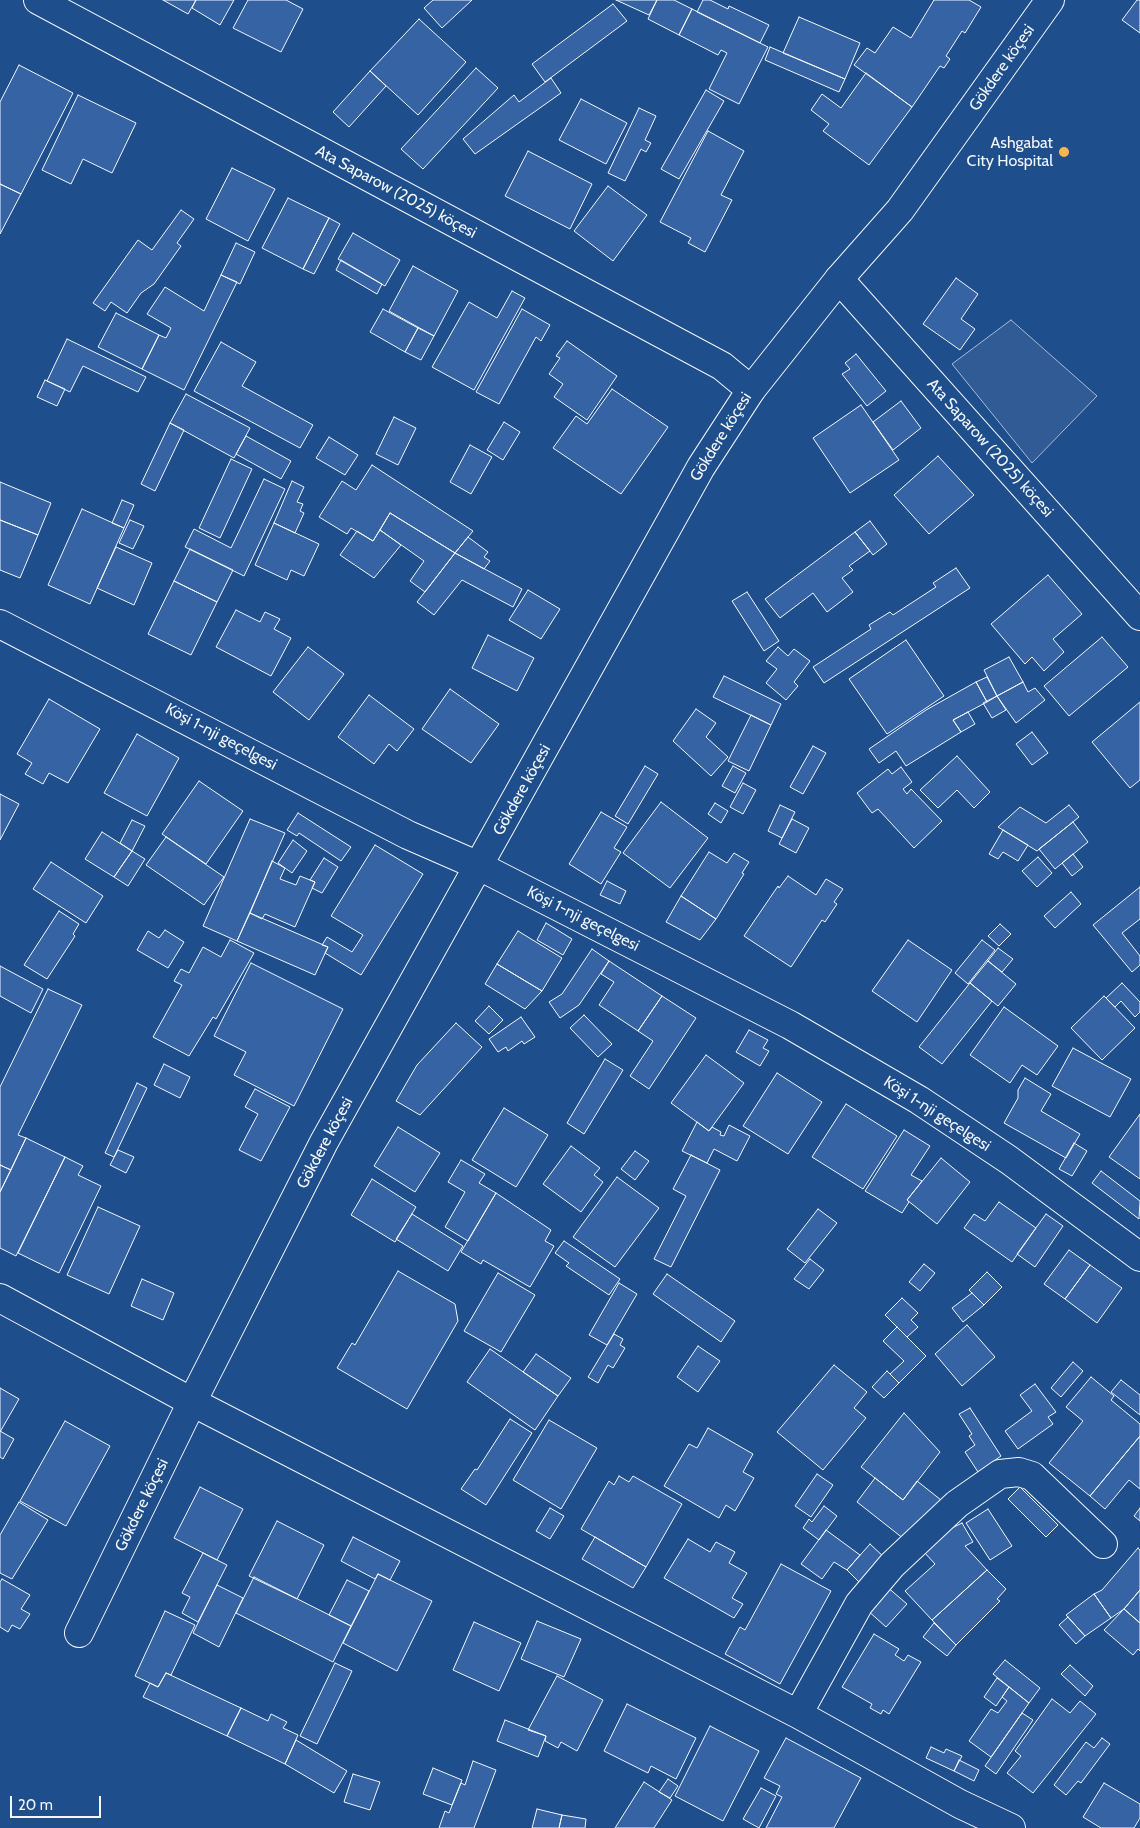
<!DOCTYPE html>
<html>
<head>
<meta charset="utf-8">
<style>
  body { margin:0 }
  #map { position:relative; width:1140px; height:1828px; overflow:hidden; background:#1f4e8c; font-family:Cabin,sans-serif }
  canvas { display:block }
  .scale { position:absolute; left:10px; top:1796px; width:91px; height:22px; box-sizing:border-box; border:2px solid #f2f6ff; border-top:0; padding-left:6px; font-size:15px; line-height:18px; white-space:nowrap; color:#f2f6ff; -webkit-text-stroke:4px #1f4e8c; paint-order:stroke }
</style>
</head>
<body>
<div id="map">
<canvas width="1140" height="1828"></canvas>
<div class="scale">20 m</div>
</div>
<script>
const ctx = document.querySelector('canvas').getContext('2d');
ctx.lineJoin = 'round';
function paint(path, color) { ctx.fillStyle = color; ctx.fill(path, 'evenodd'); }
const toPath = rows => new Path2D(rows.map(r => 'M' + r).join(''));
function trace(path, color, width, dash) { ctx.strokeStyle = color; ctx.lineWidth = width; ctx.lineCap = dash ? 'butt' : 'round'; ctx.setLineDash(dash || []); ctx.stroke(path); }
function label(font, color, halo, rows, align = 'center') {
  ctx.font = font + ' Cabin,sans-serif'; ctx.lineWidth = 4; ctx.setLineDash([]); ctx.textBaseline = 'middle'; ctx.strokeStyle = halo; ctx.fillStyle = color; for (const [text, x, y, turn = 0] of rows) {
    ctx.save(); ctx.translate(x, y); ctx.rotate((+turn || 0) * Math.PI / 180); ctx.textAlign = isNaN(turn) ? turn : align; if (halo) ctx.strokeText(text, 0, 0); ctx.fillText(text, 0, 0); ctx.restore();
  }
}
const parking = toPath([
  [1011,320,1097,396,1032,463,952,364,1011,320]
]);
const building = toPath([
  [163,0,196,0,188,14,163,0],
  [196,0,234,0,220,25,192,8,196,0],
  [248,0,286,0,303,9,281,52,233,28,248,0],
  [433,0,472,0,442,28,424,8,433,0],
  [616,0,657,0,649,15,616,0],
  [657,0,674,0,692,9,679,35,648,19,657,0],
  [703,0,710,0,728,9,729,6,769,25,760,43,697,12,703,0],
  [934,0,969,0,981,7,965,33,962,31,946,56,950,59,944,68,940,66,912,107,854,65,867,48,875,53,893,27,911,38,934,0],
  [1137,0,1140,0,1140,33,1122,20,1137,0],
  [613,4,627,21,545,82,532,64,613,4],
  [692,9,768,47,739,104,709,89,727,53,721,50,718,55,679,35,692,9],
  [799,17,860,43,845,79,783,53,799,17],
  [419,19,466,62,418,115,370,71,419,19],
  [770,47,845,79,839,92,765,60,770,47],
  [19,65,73,93,21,194,0,184,0,102,19,65],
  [476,68,498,88,423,169,401,149,476,68],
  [370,71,386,86,349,127,333,112,370,71],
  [866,73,912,107,869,165,823,131,829,124,811,110,822,94,841,108,866,73],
  [551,78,561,93,475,154,463,139,514,95,519,102,551,78],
  [706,90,724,101,679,179,661,169,706,90],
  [78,95,136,123,112,173,83,159,71,184,42,170,78,95],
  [581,99,627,123,606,164,559,140,581,99],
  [639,108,656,116,645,140,651,143,646,152,641,149,625,181,608,173,639,108],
  [708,131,744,151,721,195,732,200,705,252,688,243,691,238,660,222,708,131],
  [528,151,592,184,570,229,505,196,528,151],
  [232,168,275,189,248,241,206,219,232,168],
  [0,184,21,194,0,234,0,184],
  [608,186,647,215,613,261,574,231,608,186],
  [288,198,329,218,303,269,262,248,288,198],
  [181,210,194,219,177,243,181,246,154,284,141,293,127,313,111,302,105,311,93,303,138,240,152,250,181,210],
  [329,218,340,224,314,274,303,269,329,218],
  [353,233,400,260,385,286,338,259,353,233],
  [236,243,255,252,240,284,221,275,236,243],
  [341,260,382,284,377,294,336,270,341,260],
  [413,266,458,291,434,336,389,311,413,266],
  [221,275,237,282,184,390,142,369,159,335,166,338,171,328,147,314,165,287,204,311,221,275],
  [956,278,978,294,961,319,975,329,960,350,923,324,956,278],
  [512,291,525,298,474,390,432,367,469,302,497,318,512,291],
  [383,309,418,328,405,352,370,332,383,309],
  [522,309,550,325,541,341,536,337,499,404,476,392,522,309],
  [116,313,159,335,142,369,98,347,116,313],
  [418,328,434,336,421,360,405,352,418,328],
  [67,339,146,377,138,392,83,366,70,392,47,381,67,339],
  [567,341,617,376,587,420,554,397,563,384,549,374,560,358,556,356,567,341],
  [221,342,256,362,242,386,313,425,300,448,194,391,221,342],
  [856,354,886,391,867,406,842,374,850,369,845,363,856,354],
  [45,380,65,389,57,406,37,397,45,380],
  [612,389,668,427,621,494,553,448,576,416,587,424,612,389],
  [186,394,250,428,234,458,170,423,186,394],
  [901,401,921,428,893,450,873,422,901,401],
  [861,405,899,460,850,493,813,438,861,405],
  [394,417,416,428,398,465,376,454,394,417],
  [504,422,520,432,503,460,487,450,504,422],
  [170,423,184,430,155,491,141,484,170,423],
  [246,436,291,461,281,479,236,454,246,436],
  [329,437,358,455,345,475,316,458,329,437],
  [470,445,492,457,471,494,450,482,470,445],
  [938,456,974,495,929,534,894,495,938,456],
  [231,459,252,469,220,538,199,528,231,459],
  [372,465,473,531,455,553,390,513,373,541,351,528,347,534,319,517,342,481,356,490,372,465],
  [264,479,285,489,244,576,185,547,194,529,231,548,264,479],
  [292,481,304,487,297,502,303,504,300,511,304,513,295,533,274,523,292,481],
  [0,482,51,503,38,535,0,520,0,482],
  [122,500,134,505,124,528,112,523,122,500],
  [82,509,124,528,90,604,48,585,82,509],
  [390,513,455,553,425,592,410,581,424,561,380,530,390,513],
  [0,520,38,535,20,578,0,570,0,520],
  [130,520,144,526,133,549,119,543,130,520],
  [870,521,887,544,873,555,855,532,870,521],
  [274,523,319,544,304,576,291,570,287,580,255,565,274,523],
  [380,530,401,545,374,578,340,555,357,531,373,541,380,530],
  [855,532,870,551,849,566,853,570,842,578,853,592,827,612,813,593,780,618,765,599,855,532],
  [468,537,488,552,484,557,490,561,484,569,455,553,468,537],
  [116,547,152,563,134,605,97,588,116,547],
  [190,549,233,570,217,602,174,581,190,549],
  [455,553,522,589,513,607,462,580,434,615,417,602,455,553],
  [956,568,970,588,824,683,813,667,871,629,869,625,890,612,893,615,936,587,933,583,956,568],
  [1048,575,1082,614,1053,639,1064,652,1044,671,1032,657,1025,664,991,624,1048,575],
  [174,581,217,602,191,655,148,634,174,581],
  [528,590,560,609,541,639,509,620,528,590],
  [747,592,779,641,764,651,732,601,747,592],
  [236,610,260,622,265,612,280,619,274,629,291,638,271,676,216,647,236,610],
  [488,635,534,658,517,691,472,668,488,635],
  [1102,637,1128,667,1069,716,1044,686,1102,637],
  [906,640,944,696,887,734,849,679,906,640],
  [308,647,344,674,309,720,273,692,308,647],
  [778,647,788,656,794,649,810,661,794,682,798,686,786,700,766,683,777,669,766,661,778,647],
  [1009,657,1023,682,997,696,984,670,1009,657],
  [724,676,781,704,771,725,713,697,724,676],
  [987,677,997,696,987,702,976,682,987,677],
  [976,682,987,702,953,720,961,732,906,766,896,751,879,763,869,749,926,710,976,682],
  [1023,682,1028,692,1035,688,1045,700,1016,723,997,696,1023,682],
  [450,689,499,724,471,763,422,729,450,689],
  [369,695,414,729,397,751,389,744,374,764,338,737,369,695],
  [997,696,1006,710,992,718,983,703,997,696],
  [49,699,100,729,68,783,49,773,43,784,25,774,32,763,17,754,49,699],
  [1140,702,1140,780,1130,788,1092,742,1140,702],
  [696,709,716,723,706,737,728,757,711,776,673,741,696,709],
  [968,712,975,724,961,732,953,720,968,712],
  [751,715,771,725,749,771,728,761,751,715],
  [1032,732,1048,753,1032,765,1016,744,1032,732],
  [137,734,179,758,147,816,104,793,137,734],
  [813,746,826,753,803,794,790,787,813,746],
  [957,756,990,792,974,808,957,790,938,808,920,790,957,756],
  [645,766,658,774,628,824,615,816,645,766],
  [733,766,746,773,735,793,722,786,733,766],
  [901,767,912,782,903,789,907,794,911,789,942,821,914,848,878,809,872,813,857,793,888,769,892,774,901,767],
  [199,781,243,811,206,864,162,834,199,781],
  [743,783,756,790,743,814,730,807,743,783],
  [0,794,19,804,0,840,0,794],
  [661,802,708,838,670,888,623,853,661,802],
  [715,803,728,811,721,823,708,814,715,803],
  [780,805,795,812,782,838,768,831,780,805],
  [1069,805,1079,817,1037,851,998,827,1020,807,1046,823,1069,805],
  [601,812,627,827,614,848,621,852,601,884,569,864,601,812],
  [298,813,351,847,341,861,299,833,297,836,287,830,298,813],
  [250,819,285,833,237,941,203,926,250,819],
  [792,819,809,828,796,853,779,844,792,819],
  [132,820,145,826,132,851,120,843,132,820],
  [1073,822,1088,842,1055,869,1039,849,1073,822],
  [1003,830,1028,845,1018,861,1003,852,998,859,989,854,1003,830],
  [102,832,132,851,114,877,85,859,102,832],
  [166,837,224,877,204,905,146,865,166,837],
  [293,840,307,851,292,873,278,863,293,840],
  [375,845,423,874,361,975,325,953,328,947,322,945,327,937,352,952,363,935,331,916,375,845],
  [132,851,145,859,128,886,114,877,132,851],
  [709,852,727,863,734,853,749,862,742,873,744,874,716,919,681,896,709,852],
  [1073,854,1083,867,1072,876,1062,863,1073,854],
  [1038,857,1052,873,1037,887,1022,871,1038,857],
  [324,858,338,867,322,893,312,888,315,882,310,880,324,858],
  [272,861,285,868,280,879,296,885,300,876,315,882,295,927,265,914,262,919,250,913,272,861],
  [51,862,103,896,86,923,33,889,51,862],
  [788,876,816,895,826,879,843,889,834,902,837,904,825,922,822,920,791,967,744,936,778,886,779,888,788,876],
  [607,881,626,891,620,904,600,895,607,881],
  [1140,887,1140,919,1122,933,1140,956,1140,965,1132,972,1093,925,1140,887],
  [1071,892,1081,904,1055,928,1044,916,1071,892],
  [681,896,716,919,700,940,666,922,681,896],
  [59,911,79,924,73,934,75,936,47,979,24,965,59,911],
  [250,913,328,947,315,975,237,941,250,913],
  [546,923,572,939,563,955,537,940,546,923],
  [1000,924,1011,934,999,946,988,936,1000,924],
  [165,930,184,942,168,968,137,950,148,931,159,938,165,930],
  [518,931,562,958,542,991,497,964,518,931],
  [230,940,254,953,216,1019,213,1017,189,1056,153,1037,182,985,174,981,181,969,189,973,203,947,221,957,230,940],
  [908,940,952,970,917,1022,872,991,908,940],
  [982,940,995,950,968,984,955,973,982,940],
  [998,948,1013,959,1002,972,988,961,998,948],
  [592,949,609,961,579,1005,560,1018,549,1002,562,994,592,949],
  [609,961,662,996,638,1031,599,1005,614,982,601,974,609,961],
  [988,961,1016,984,998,1006,970,983,988,961],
  [251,963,343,1009,294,1106,234,1075,246,1052,214,1036,251,963],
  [497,964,542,991,525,1009,485,984,497,964],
  [0,966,43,989,31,1013,0,996,0,966],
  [970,983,992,1001,942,1064,919,1047,970,983],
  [1122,983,1140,1002,1140,1012,1135,1017,1121,1001,1115,1007,1106,998,1122,983],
  [48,989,82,1005,18,1135,26,1138,11,1170,0,1165,0,1087,48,989],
  [662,996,696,1018,649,1089,630,1076,653,1041,638,1031,662,996],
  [1104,996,1135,1028,1102,1060,1071,1028,1104,996],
  [489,1006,503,1020,489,1034,475,1021,489,1006],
  [1004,1007,1058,1046,1037,1075,1022,1065,1010,1083,970,1055,1004,1007],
  [584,1015,612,1044,598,1057,570,1028,584,1015],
  [521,1017,535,1037,524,1044,522,1041,508,1051,506,1047,498,1052,489,1039,521,1017],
  [456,1023,482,1047,420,1115,396,1101,417,1065,456,1023],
  [749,1030,768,1040,763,1048,769,1051,760,1066,736,1052,749,1030],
  [1073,1048,1131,1079,1110,1117,1052,1086,1073,1048],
  [706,1055,744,1083,709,1131,671,1103,706,1055],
  [605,1059,623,1070,584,1134,567,1123,605,1059],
  [164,1064,190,1077,180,1098,154,1085,164,1064],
  [777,1073,822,1102,788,1154,743,1126,777,1073],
  [1025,1078,1051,1094,1041,1111,1080,1134,1066,1158,1004,1123,1018,1098,1018,1090,1025,1078],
  [137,1083,147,1088,114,1157,105,1153,137,1083],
  [255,1089,290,1107,261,1161,239,1150,258,1114,245,1107,255,1089],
  [846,1104,897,1136,863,1189,812,1157,846,1104],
  [504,1108,548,1135,516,1187,472,1160,504,1108],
  [1140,1114,1140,1179,1109,1157,1140,1114],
  [697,1122,709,1131,712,1127,721,1132,720,1135,724,1136,729,1125,750,1136,737,1161,714,1149,707,1163,682,1151,697,1122],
  [398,1127,440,1153,415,1192,374,1166,398,1127],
  [904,1130,930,1146,911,1175,922,1181,907,1200,909,1202,902,1213,865,1191,904,1130],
  [26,1138,65,1157,16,1256,0,1248,0,1192,26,1138],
  [1074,1143,1087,1151,1072,1176,1059,1169,1074,1143],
  [571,1146,600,1168,594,1175,603,1182,581,1212,543,1184,571,1146],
  [118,1150,134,1157,126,1173,110,1165,118,1150],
  [635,1151,649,1161,635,1180,621,1169,635,1151],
  [691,1155,720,1170,671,1267,654,1259,686,1196,673,1189,691,1155],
  [65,1157,83,1166,78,1175,101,1186,59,1273,18,1253,65,1157],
  [941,1158,970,1182,937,1224,907,1200,941,1158],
  [461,1160,485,1174,479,1183,496,1193,468,1241,445,1227,465,1192,448,1182,461,1160],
  [0,1165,11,1170,0,1192,0,1165],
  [1101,1171,1140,1201,1139,1219,1092,1183,1101,1171],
  [617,1177,659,1208,615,1267,573,1237,617,1177],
  [372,1179,416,1207,395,1242,351,1215,372,1179],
  [496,1193,551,1230,545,1241,554,1246,530,1287,483,1260,481,1264,461,1252,496,1193],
  [999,1202,1036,1228,1012,1262,964,1228,974,1214,985,1221,999,1202],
  [98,1207,140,1226,109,1294,67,1275,98,1207],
  [818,1209,837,1223,805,1263,787,1249,818,1209],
  [412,1214,463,1246,448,1271,396,1239,412,1214],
  [1046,1214,1063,1226,1035,1267,1017,1254,1046,1214],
  [564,1241,620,1279,609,1295,566,1266,569,1263,555,1253,564,1241],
  [1069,1250,1090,1265,1065,1299,1044,1284,1069,1250],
  [810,1259,824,1270,809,1289,794,1279,810,1259],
  [924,1264,935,1273,920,1291,909,1282,924,1264],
  [1090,1265,1122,1288,1097,1323,1065,1299,1090,1265],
  [398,1271,455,1304,458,1321,407,1409,337,1368,352,1343,355,1345,398,1271],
  [987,1272,1002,1287,984,1305,969,1290,987,1272],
  [498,1273,535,1295,501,1352,464,1331,498,1273],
  [667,1274,735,1321,721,1342,653,1294,667,1274],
  [142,1279,174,1293,163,1320,131,1306,142,1279],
  [619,1283,637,1294,607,1345,589,1335,619,1283],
  [972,1293,984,1305,963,1322,952,1308,972,1293],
  [902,1298,918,1313,911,1320,918,1327,907,1337,885,1315,902,1298],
  [967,1325,995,1357,962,1386,935,1354,967,1325],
  [897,1327,926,1356,899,1383,890,1374,904,1361,883,1341,897,1327],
  [614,1334,623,1339,620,1345,625,1348,613,1368,608,1365,598,1383,588,1377,614,1334],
  [698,1346,720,1361,698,1392,677,1377,698,1346],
  [490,1349,558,1396,535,1430,467,1382,490,1349],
  [536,1354,571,1378,558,1396,523,1372,536,1354],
  [1073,1362,1083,1371,1061,1397,1051,1388,1073,1362],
  [834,1365,867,1392,854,1408,866,1418,823,1470,777,1432,834,1365],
  [887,1371,899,1383,884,1398,872,1387,887,1371],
  [1091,1377,1114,1396,1111,1400,1140,1424,1140,1436,1090,1496,1049,1463,1083,1421,1066,1407,1091,1377],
  [1121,1380,1140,1395,1140,1415,1111,1392,1121,1380],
  [1035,1384,1056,1412,1048,1417,1053,1424,1018,1449,1005,1431,1032,1411,1020,1395,1035,1384],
  [0,1388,19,1399,0,1432,0,1388],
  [970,1408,1001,1456,978,1472,965,1452,975,1445,969,1436,972,1434,959,1414,970,1408],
  [904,1413,940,1452,903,1500,861,1467,904,1413],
  [510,1419,532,1433,486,1505,461,1489,475,1469,477,1470,510,1419],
  [549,1420,597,1448,561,1509,513,1480,549,1420],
  [65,1421,110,1446,66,1526,20,1501,65,1421],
  [708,1428,753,1454,743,1472,754,1478,735,1511,726,1505,719,1518,664,1486,689,1444,697,1448,708,1428],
  [0,1431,14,1439,3,1459,0,1457,0,1431],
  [1140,1436,1140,1489,1129,1480,1105,1509,1090,1496,1140,1436],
  [817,1474,833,1485,811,1517,795,1506,817,1474],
  [619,1476,629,1482,633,1476,682,1504,646,1567,581,1529,609,1481,614,1485,619,1476],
  [875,1478,903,1500,917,1481,941,1500,904,1539,857,1502,875,1478],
  [200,1487,243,1509,217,1560,174,1538,200,1487],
  [1020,1487,1058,1525,1046,1537,1008,1499,1020,1487],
  [19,1502,48,1520,12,1579,0,1573,0,1535,19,1502],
  [824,1506,837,1516,819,1540,803,1528,809,1519,812,1522,824,1506],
  [550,1508,564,1516,550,1539,536,1531,550,1508],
  [1140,1508,1140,1521,1134,1516,1140,1508],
  [988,1509,1012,1546,990,1560,966,1523,988,1509],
  [277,1521,324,1545,297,1599,249,1576,277,1521],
  [962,1523,973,1542,965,1546,987,1570,932,1620,905,1591,935,1564,924,1552,950,1529,962,1523],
  [826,1530,860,1555,847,1570,834,1562,822,1579,801,1564,826,1530],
  [353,1537,400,1561,390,1580,378,1574,375,1579,341,1561,353,1537],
  [595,1537,646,1567,633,1588,582,1559,595,1537],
  [688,1539,710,1552,716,1542,735,1552,729,1563,747,1573,732,1598,743,1604,734,1618,664,1578,688,1539],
  [870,1544,885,1558,861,1584,847,1570,870,1544],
  [1138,1548,1140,1550,1140,1590,1124,1609,1111,1618,1094,1594,1102,1590,1138,1548],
  [203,1553,227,1565,198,1622,182,1613,190,1597,182,1593,203,1553],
  [781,1564,831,1591,780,1684,725,1654,740,1627,745,1630,781,1564],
  [987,1570,1006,1589,997,1599,1000,1601,956,1645,932,1620,987,1570],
  [378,1574,432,1601,397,1671,343,1643,378,1574],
  [254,1577,351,1626,333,1662,236,1613,254,1577],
  [2,1579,30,1595,21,1609,30,1614,20,1629,12,1625,8,1632,0,1627,0,1582,2,1579],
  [347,1580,369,1591,351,1626,329,1615,347,1580],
  [217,1585,243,1598,219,1647,193,1633,217,1585],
  [886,1586,907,1604,886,1627,866,1609,886,1586],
  [1140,1590,1140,1623,1124,1609,1140,1590],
  [1094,1594,1111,1618,1085,1636,1066,1615,1094,1594],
  [1124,1609,1140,1623,1140,1651,1138,1649,1133,1655,1104,1630,1124,1609],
  [165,1611,195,1625,171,1675,166,1673,158,1687,135,1676,165,1611],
  [1068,1617,1085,1636,1076,1644,1059,1625,1068,1617],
  [537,1621,581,1639,564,1677,521,1659,537,1621],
  [474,1622,521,1643,499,1691,453,1670,474,1622],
  [934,1623,956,1645,947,1656,923,1637,934,1623],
  [874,1634,899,1649,895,1655,904,1661,908,1655,921,1662,889,1714,883,1710,881,1714,870,1708,872,1704,842,1687,874,1634],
  [1005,1660,1040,1688,1029,1703,993,1674,1005,1660],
  [335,1663,352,1671,317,1744,300,1736,335,1663],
  [1070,1665,1093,1686,1085,1696,1061,1674,1070,1665],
  [166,1673,241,1708,227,1736,143,1697,150,1683,158,1687,166,1673],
  [557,1676,603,1700,577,1751,561,1742,558,1748,545,1741,546,1736,528,1730,557,1676],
  [997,1678,1009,1687,996,1706,984,1697,997,1678],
  [1009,1687,1029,1703,991,1757,969,1741,991,1709,998,1713,1007,1701,1002,1697,1009,1687],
  [1052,1699,1070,1713,1080,1701,1096,1714,1033,1793,1007,1773,1021,1756,1015,1751,1052,1699],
  [627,1704,696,1738,676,1779,651,1766,648,1773,604,1751,627,1704],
  [241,1708,268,1721,271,1714,287,1722,283,1728,298,1735,285,1764,227,1736,241,1708],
  [1022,1713,1033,1720,996,1774,985,1766,1022,1713],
  [505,1720,546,1736,538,1757,497,1741,505,1720],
  [710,1726,759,1751,723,1821,675,1796,710,1726],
  [786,1738,861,1778,834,1828,766,1828,782,1797,776,1794,780,1786,764,1778,786,1738],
  [1102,1738,1110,1744,1081,1783,1078,1781,1066,1795,1054,1785,1086,1742,1094,1748,1102,1738],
  [296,1740,347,1771,334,1793,285,1764,296,1740],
  [931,1747,944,1753,946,1749,962,1756,954,1771,926,1758,931,1747],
  [959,1760,979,1770,974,1781,954,1771,959,1760],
  [473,1761,496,1770,474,1828,439,1828,445,1811,449,1813,461,1783,465,1785,473,1761],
  [433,1768,462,1780,452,1805,423,1794,433,1768],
  [353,1774,380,1782,370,1810,344,1802,353,1774],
  [668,1779,678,1786,670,1798,659,1792,668,1779],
  [644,1782,672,1800,654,1828,615,1828,644,1782],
  [1104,1783,1140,1804,1140,1818,1134,1828,1101,1828,1083,1817,1104,1783],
  [761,1788,776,1796,759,1828,743,1819,761,1788],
  [537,1809,562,1815,559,1828,532,1828,537,1809],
  [562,1815,586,1819,585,1828,559,1828,562,1815]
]);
const street = toPath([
  [38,0,722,366,751,390],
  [839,279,1140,616],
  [0,624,408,835,479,866,790,1025,919,1100,1009,1160,1140,1257],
  [0,1298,192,1402,798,1714,960,1804,1011,1828],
  [798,1714,859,1604,892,1565,957,1504,1000,1474,1019,1472,1032,1476,1103,1544]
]);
const secondary = toPath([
  [79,1633,192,1402,324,1142,701,467,751,390,839,279,900,210,1050,0]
]);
const markers = [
  [1064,152,6,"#ffb74d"]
];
const streetNames = [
  ["Gökdere köçesi",1002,68,-55],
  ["Ata Saparow (2025) köçesi",396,192,28],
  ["Gökdere köçesi",721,437,-58],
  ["Ata Saparow (2025) köçesi",990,448,48],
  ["Köşi 1-nji geçelgesi",221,737,28],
  ["Gökdere köçesi",522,790,-61],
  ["Köşi 1-nji geçelgesi",583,919,27],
  ["Köşi 1-nji geçelgesi",937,1114,33],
  ["Gökdere köçesi",325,1143,-62],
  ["Gökdere köçesi",142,1505,-64]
];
const poiNames = [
  ["Ashgabat",1053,143],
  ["City Hospital",1053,161]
];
paint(parking, '#305b95');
trace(parking, '#a8bbd7', 1);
paint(building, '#3563a3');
trace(building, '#f2f6ff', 1);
trace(street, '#f2f6ff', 30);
trace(secondary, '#f2f6ff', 30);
trace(street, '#1f4e8c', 28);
trace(secondary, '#1f4e8c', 28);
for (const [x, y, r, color] of markers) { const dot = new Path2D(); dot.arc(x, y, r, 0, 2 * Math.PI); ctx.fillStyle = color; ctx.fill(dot); trace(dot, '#1f4e8c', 2); }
label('16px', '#f2f6ff', '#1f4e8c', streetNames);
label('16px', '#f2f6ff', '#1f4e8c', poiNames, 'right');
</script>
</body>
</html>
